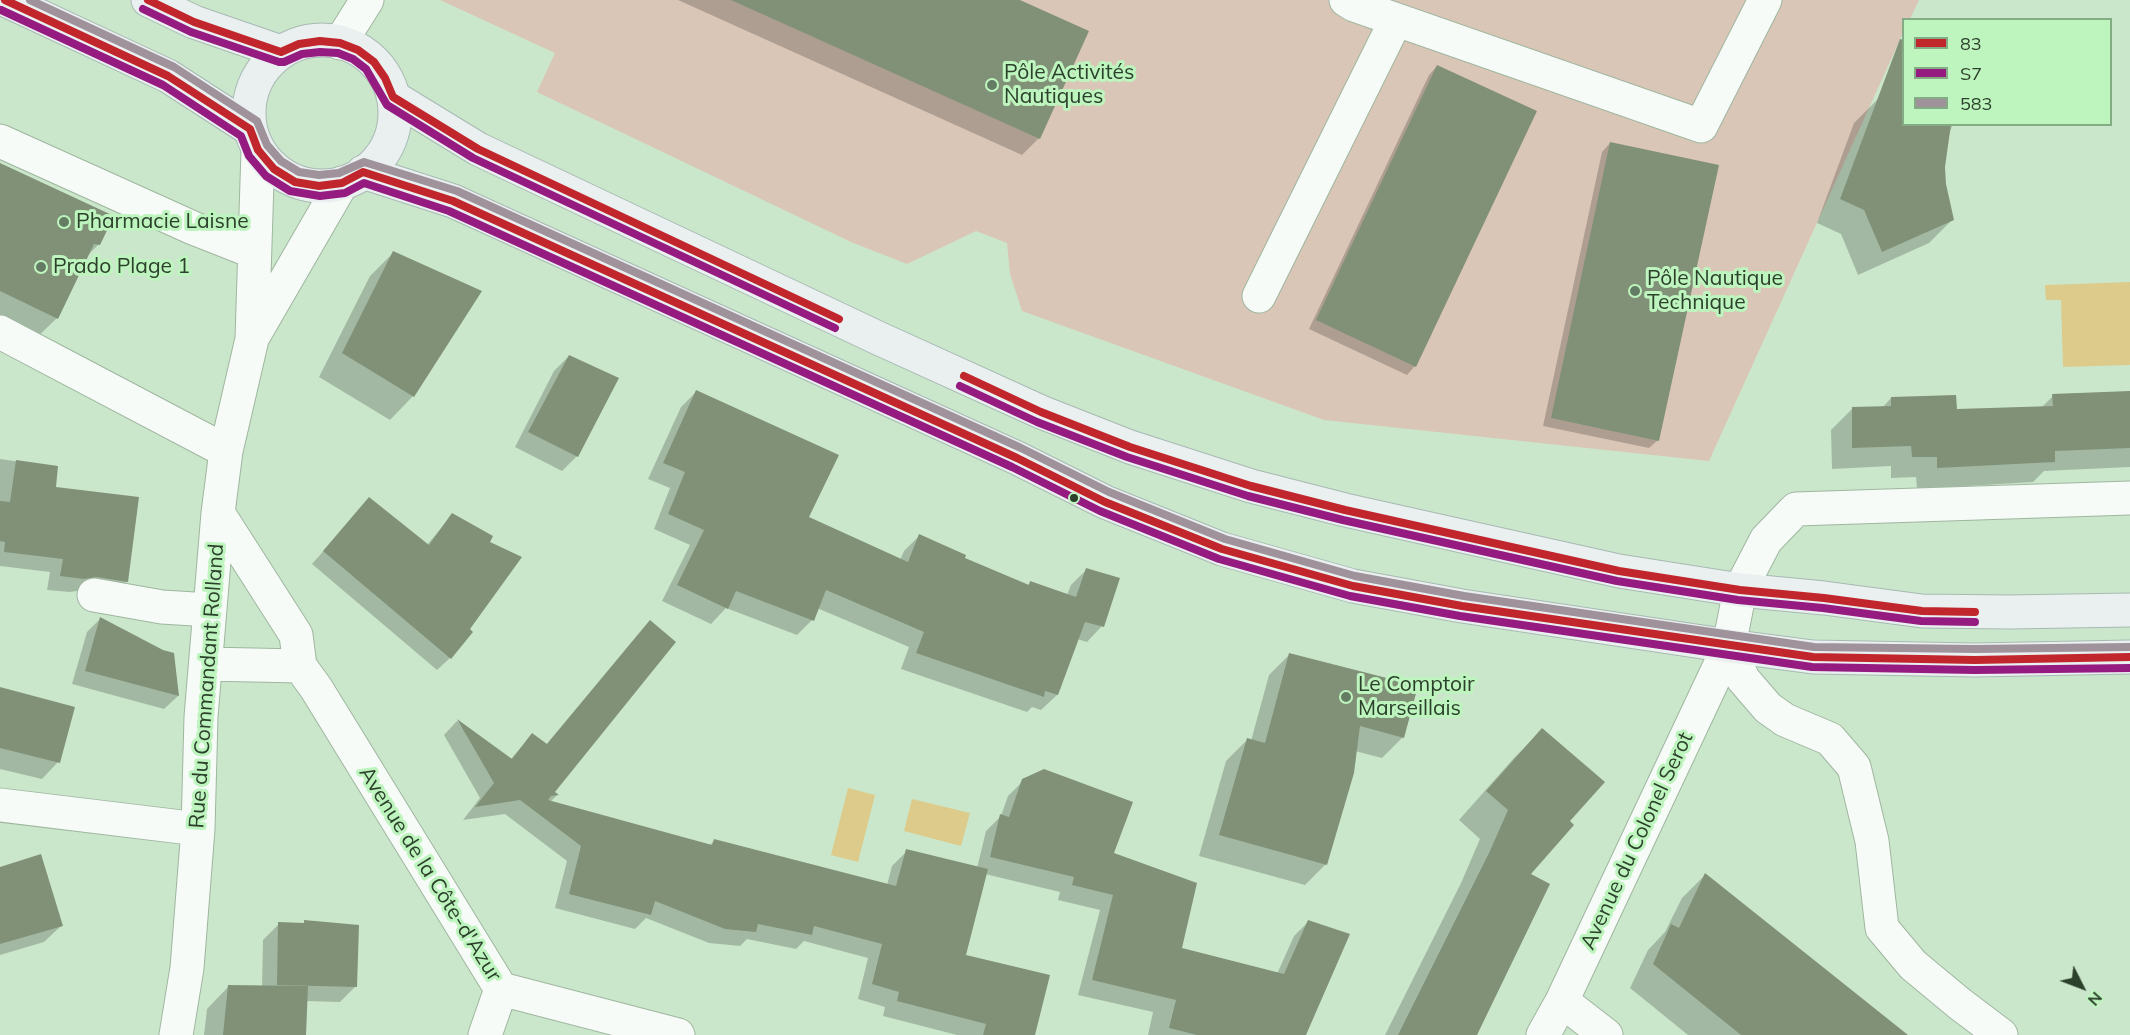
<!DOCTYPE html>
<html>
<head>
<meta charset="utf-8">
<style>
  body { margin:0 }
  #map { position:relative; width:2130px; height:1035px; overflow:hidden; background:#cbe7cb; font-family:Mulish,sans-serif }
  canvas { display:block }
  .legend { position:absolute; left:1902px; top:18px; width:210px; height:108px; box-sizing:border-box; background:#bef4be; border:2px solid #84ac84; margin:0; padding:8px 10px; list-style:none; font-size:18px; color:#2c412c }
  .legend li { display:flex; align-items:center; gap:12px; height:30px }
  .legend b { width:30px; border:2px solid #84ac84 }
  .north { position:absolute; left:2052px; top:957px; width:60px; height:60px; -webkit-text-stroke:4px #bef4be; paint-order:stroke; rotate:132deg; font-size:16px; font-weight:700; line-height:24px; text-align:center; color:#2c412c }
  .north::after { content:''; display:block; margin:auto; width:21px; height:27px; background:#2c412c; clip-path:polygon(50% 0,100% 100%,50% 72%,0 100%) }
</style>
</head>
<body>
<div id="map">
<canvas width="2130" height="1035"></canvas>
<ul class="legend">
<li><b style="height:8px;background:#c0262c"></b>83</li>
<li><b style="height:8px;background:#951b81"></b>S7</li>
<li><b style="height:8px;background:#9f929b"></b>583</li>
</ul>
<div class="north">N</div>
</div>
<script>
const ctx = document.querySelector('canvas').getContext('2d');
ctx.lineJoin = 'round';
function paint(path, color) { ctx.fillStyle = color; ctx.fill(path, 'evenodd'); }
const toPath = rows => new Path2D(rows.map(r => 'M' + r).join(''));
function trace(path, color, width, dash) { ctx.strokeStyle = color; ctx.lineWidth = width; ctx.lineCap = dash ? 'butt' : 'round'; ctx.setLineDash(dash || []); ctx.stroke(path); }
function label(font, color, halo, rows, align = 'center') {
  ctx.font = font + ' Mulish,sans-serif'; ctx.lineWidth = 6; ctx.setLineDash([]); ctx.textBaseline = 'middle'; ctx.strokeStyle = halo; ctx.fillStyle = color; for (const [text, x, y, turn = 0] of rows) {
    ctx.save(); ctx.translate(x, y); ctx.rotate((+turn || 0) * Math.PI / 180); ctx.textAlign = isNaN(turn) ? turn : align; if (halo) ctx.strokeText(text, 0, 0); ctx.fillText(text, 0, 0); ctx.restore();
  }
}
const green = toPath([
  [440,0,1919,0,1910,19,1904,20,1903,33,1709,461,1324,420,1022,311,1010,274,1007,243,976,231,907,264,851,242,537,92,555,53]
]);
const water = toPath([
  [2130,282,2130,365,2063,367,2061,300,2046,300,2045,285],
  [848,788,875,795,858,862,831,855],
  [912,799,970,813,961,846,904,831]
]);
const shadow = toPath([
  [678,0,1016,0,1039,138,1022,155],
  [1437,66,1415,366,1407,375,1309,329,1429,75],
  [1878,99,1904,124,1952,126,1947,141,1943,167,1945,185,1953,219,1929,243,1858,275,1841,234,1817,223,1854,123],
  [1610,143,1658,440,1649,448,1543,426,1602,152],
  [0,165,99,244,85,258,57,318,29,345,0,331],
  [394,252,413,396,390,420,319,377,370,276],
  [569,356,577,456,562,471,515,447,554,371],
  [696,392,807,518,900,560,904,551,919,536,963,559,1027,586,1030,583,1067,595,1071,585,1087,569,1102,626,1087,642,1077,639,1057,695,1041,710,1032,707,1027,712,901,669,909,647,817,608,812,620,797,635,726,608,711,624,662,601,690,545,654,529,670,488,648,479,681,407],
  [2130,393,2130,467,2044,471,2033,482,1917,489,1916,477,1891,478,1891,466,1832,469,1831,430,1852,409,1882,408,1891,398,1956,410,2041,408,2053,396],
  [0,459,57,467,54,488,127,581,113,595,82,590,70,592,47,590,50,572,0,566],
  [369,499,427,545,452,515,450,658,437,670,312,564],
  [100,619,162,651,178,696,164,709,72,684,87,632],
  [650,622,553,792,557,795,550,802,709,846,714,841,887,885,892,866,907,851,977,868,986,831,1001,816,1008,796,1023,781,1112,854,1180,949,1277,974,1294,936,1309,921,1304,1035,1148,1035,1153,1012,1078,995,1100,910,1058,900,1060,892,985,874,964,956,1034,1035,957,1035,883,1016,885,1007,858,999,868,958,804,941,796,949,747,939,740,946,709,943,646,918,635,929,555,908,567,861,505,814,463,820,480,798,444,735,457,721,510,760,532,735,546,745,636,637],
  [1290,654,1403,737,1382,758,1355,751,1352,772,1325,865,1305,885,1199,856,1226,761,1247,740,1251,741,1269,675],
  [0,689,58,762,42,779,0,769],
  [1542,730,1568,821,1529,875,1474,1035,1385,1035,1461,883,1480,839,1459,820,1514,758],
  [0,868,61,926,44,942,0,955],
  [1705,875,1904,1035,1688,1035,1630,988,1648,950,1665,932,1682,898],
  [305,922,356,986,340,1002,306,1001,304,1035,204,1035,207,1009,228,987,262,987,263,940,279,924,302,924]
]);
const building = toPath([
  [731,0,1020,0,1089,31,1040,139],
  [1900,39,1904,40,1904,124,1951,124,1945,167,1946,184,1954,220,1882,252,1864,210,1840,199],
  [1437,65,1537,111,1416,367,1316,320],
  [1610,142,1719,165,1659,441,1551,418],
  [0,163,114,216,100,245,94,244,58,319,0,291],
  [393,251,482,291,414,397,342,353],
  [569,355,619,378,578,457,528,432],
  [696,390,839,455,809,517,908,562,919,534,966,555,965,558,1029,585,1030,581,1076,597,1086,568,1120,578,1104,627,1085,622,1058,695,1045,691,1044,697,916,653,924,632,826,590,814,621,736,591,728,609,677,585,704,530,668,514,685,472,663,463],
  [2130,391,2130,448,2055,451,2055,462,1937,468,1937,457,1912,457,1911,446,1852,448,1852,407,1891,406,1891,397,1956,395,1957,409,2053,406,2052,394],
  [16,460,58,466,56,487,139,497,128,582,97,577,84,579,60,576,63,559,4,552,5,542,0,541,0,501,10,502],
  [369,497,429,545,452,513,493,536,490,542,522,557,470,629,473,632,451,659,323,551],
  [100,617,163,650,174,653,179,696,85,671],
  [650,620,676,642,555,792,559,795,551,796,548,800,712,845,714,839,896,886,906,849,988,869,966,955,1050,975,1035,1035,983,1035,986,1024,897,1001,899,992,872,984,882,944,814,926,812,935,758,924,756,932,725,929,655,901,651,915,569,894,581,846,520,800,475,807,494,783,457,719,512,759,532,733,547,744],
  [1289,653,1418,686,1404,738,1360,726,1354,773,1327,865,1219,835,1247,738,1265,743],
  [0,687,75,707,60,763,0,748],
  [1542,728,1605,782,1570,821,1574,825,1531,874,1550,884,1477,1035,1398,1035,1489,853,1508,810,1486,791],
  [1044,769,1133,802,1114,853,1197,883,1182,948,1284,974,1308,920,1350,934,1306,1035,1197,1035,1169,1028,1176,1000,1092,980,1113,895,1072,885,1074,877,990,857,1000,814,1009,817,1022,779],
  [41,854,63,926,0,944,0,867],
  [1705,873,1908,1035,1741,1035,1653,964,1671,924,1679,928],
  [304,920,359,925,357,987,277,985,278,922,304,923],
  [228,985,308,986,306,1035,223,1035]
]);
const minor = toPath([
  [1346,0,1354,5,1701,126,1765,0],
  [340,43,367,0],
  [0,141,193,228,254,252],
  [1259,296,1396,20],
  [0,332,226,451],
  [254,335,342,183],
  [218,513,296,635,300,666,316,688,501,989,678,1035],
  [94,595,162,607,210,610],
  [1729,646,1743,679,1768,708,1785,720,1830,739,1854,767,1872,841,1882,928,1913,965,1960,1004,2001,1035],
  [206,664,300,666],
  [0,805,198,829],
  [1562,1001,1606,1035],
  [176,1035,187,968,198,829,201,717,218,513,226,451,252,339,258,150],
  [485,1035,501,989],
  [1543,1035,1562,1001,1729,646,1740,590,1766,540,1792,513,1796,509,2130,498]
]);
const major = toPath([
  [5,0,168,76,250,129],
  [148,0,194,22,281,52],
  '249 113a73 73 0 1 1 146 0a73 73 0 1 1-146 0Z',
  [393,97,478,149,878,338,1041,412,1130,447,1251,486,1345,510,1619,571,1740,590,1824,598,1922,611,2009,612,2130,610],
  [363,172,453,201,1017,458,1105,502,1222,549,1353,586,1462,606,1729,646,1813,657,1975,660,2130,657]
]);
const bus1 = toPath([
  [5,0,168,76,250,129,258,150,274,169,295,182,319,186,342,183,363,172,453,201,1017,458,1105,502,1222,549,1353,586,1462,606,1813,657,1975,660,2130,657],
  [148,0,194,22,281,52,299,44,320,41,340,43,358,50,374,62,385,78,393,97,478,149,839,319],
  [964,376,1041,412,1130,447,1251,486,1345,510,1619,571,1740,590,1824,598,1922,611,1975,612]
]);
const bus2 = toPath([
  [143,9,191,32,279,62,284,62,302,54,320,52,338,53,353,59,366,69,387,105,473,158,835,328],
  [1,10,163,85,241,136,249,156,266,176,290,191,320,196,345,193,364,183,449,211,1012,467,1100,511,1219,559,1350,596,1460,616,1812,667,1975,670,2130,668],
  [960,386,1037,422,1127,457,1248,496,1343,520,1617,581,1738,600,1823,608,1921,621,1975,622]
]);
const bus3 = toPath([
  [30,0,174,67,257,121,267,145,281,161,299,172,319,175,339,173,364,162,457,191,1021,448,1109,492,1225,539,1355,576,1464,596,1814,647,1975,649,2130,647]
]);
const markers = [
  [992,85,6,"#647b64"],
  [64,222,6,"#647b64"],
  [41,267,6,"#647b64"],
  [1635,291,6,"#647b64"],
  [1074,498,5,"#2c412c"],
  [1346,697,6,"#647b64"]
];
const poiNames = [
  ["Pôle Activités",1004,73],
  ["Nautiques",1004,97],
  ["Pharmacie Laisne",76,222],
  ["Prado Plage 1",53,267],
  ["Pôle Nautique",1647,279],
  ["Technique",1647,303],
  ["Le Comptoir",1358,685],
  ["Marseillais",1358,709]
];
const streetNames = [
  ["Rue du Commandant Rolland",207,686,-86],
  ["Avenue du Colonel Serot",1637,841,-65],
  ["Avenue de la Côte-d'Azur",430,874,58]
];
paint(green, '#dac6b6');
paint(water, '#dccb8b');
paint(shadow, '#0003');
paint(building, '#819178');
trace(minor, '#9fb6a0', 35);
trace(major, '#a7b9b3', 35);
trace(minor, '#f7fbf7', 33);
trace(major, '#eaf0f0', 33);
trace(bus1, '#c0262c', 8);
trace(bus2, '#951b81', 8);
trace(bus3, '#9f929b', 8);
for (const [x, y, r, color] of markers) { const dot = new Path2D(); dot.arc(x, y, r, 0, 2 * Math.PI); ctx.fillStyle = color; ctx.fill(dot); trace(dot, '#bef4be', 2); }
label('21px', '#2c412c', '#bef4be', poiNames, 'left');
label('21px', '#2c412c', '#bef4be', streetNames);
</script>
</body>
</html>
